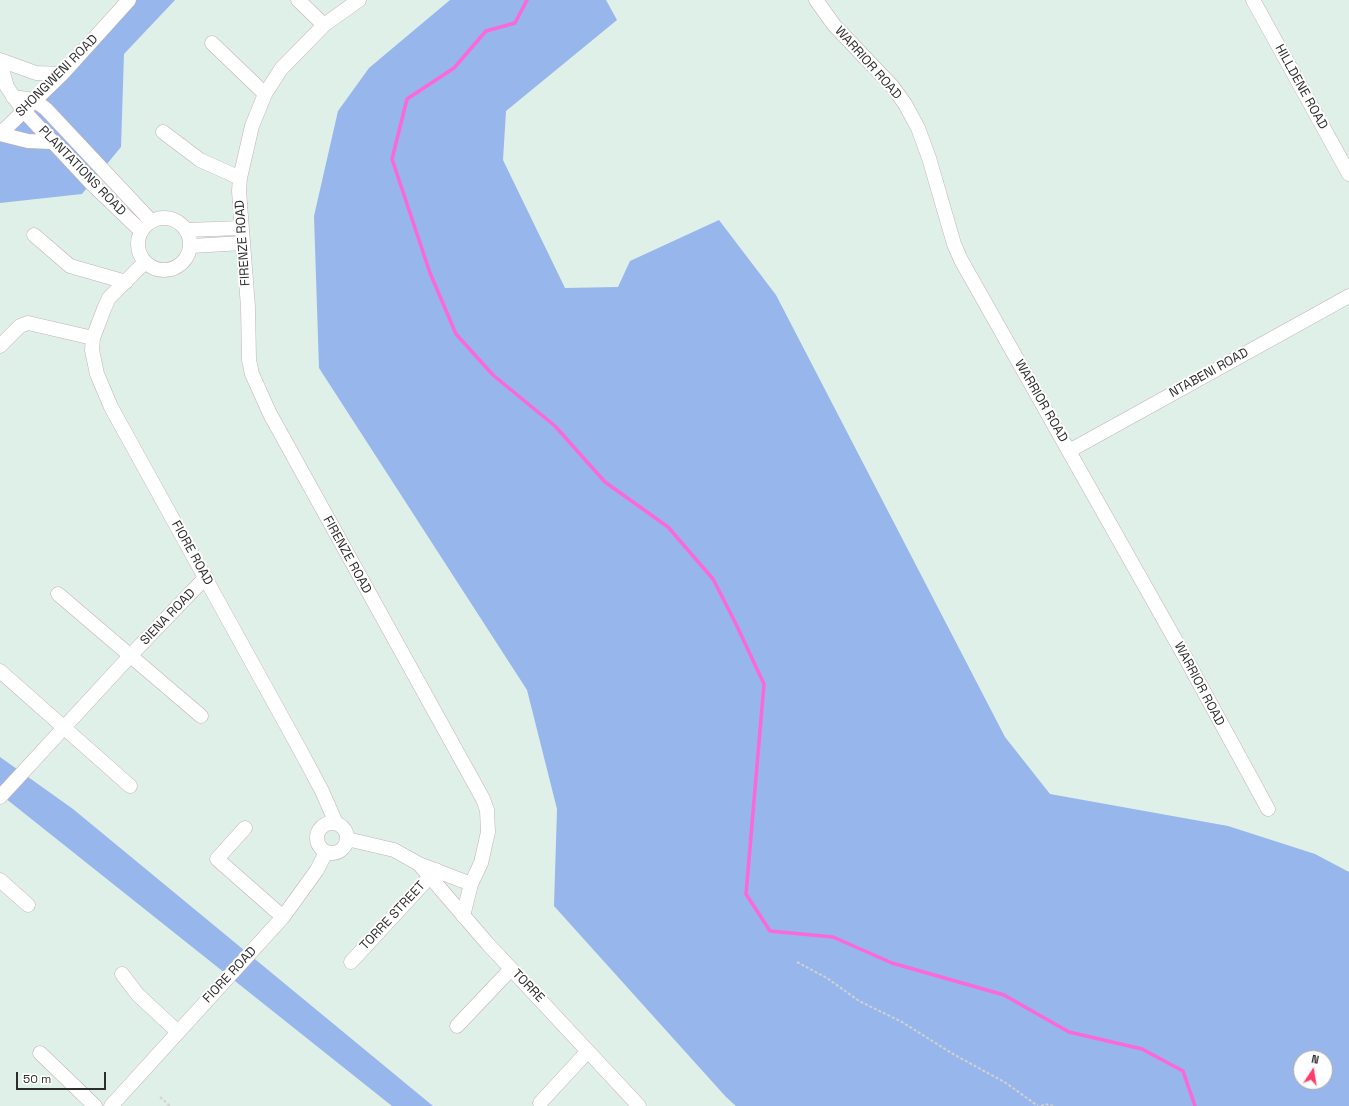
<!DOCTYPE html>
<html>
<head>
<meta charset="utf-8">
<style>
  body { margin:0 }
  #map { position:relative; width:1349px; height:1106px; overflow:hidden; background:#dff0e8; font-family:"Space Grotesk",sans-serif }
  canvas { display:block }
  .north { position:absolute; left:1293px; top:1050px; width:40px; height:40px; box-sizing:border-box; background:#fff; border:1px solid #ababab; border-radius:50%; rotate:12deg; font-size:11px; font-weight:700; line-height:16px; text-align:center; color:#2d2d2d }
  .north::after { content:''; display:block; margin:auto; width:14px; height:18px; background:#ff3c67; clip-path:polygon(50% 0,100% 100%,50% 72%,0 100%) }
  .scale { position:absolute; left:16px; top:1072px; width:90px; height:18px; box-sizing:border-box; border:2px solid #2d2d2d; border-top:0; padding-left:5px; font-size:12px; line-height:14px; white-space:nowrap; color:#2d2d2d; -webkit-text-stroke:3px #fff; paint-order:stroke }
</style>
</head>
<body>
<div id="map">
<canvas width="1349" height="1106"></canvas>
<div class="north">N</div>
<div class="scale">50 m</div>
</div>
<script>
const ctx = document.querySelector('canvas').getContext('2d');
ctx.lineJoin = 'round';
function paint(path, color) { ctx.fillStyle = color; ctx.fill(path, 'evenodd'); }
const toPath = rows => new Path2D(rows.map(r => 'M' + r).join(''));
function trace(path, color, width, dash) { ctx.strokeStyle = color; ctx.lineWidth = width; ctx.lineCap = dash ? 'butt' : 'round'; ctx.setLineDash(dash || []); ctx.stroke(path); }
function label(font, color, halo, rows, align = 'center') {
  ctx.font = font + ' "Space Grotesk",sans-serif'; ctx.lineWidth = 4; ctx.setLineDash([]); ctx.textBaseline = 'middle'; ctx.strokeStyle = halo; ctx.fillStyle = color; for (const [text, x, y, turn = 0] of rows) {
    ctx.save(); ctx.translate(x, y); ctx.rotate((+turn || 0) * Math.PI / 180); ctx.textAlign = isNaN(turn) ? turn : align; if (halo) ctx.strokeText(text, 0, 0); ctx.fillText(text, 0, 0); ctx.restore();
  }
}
const green = toPath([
  [129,0,175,0,124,54,121,147,82,194,0,203,0,134],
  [450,0,606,0,617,20,506,111,503,160,565,288,618,287,630,261,719,220,776,295,1005,737,1050,794,1228,826,1315,854,1349,872,1349,1106,736,1106,726,1097,554,906,557,809,527,690,319,368,314,216,338,111,369,68],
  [1301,1058,1325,1058,1325,1082,1301,1082],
  [0,757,73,809,433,1106,392,1106,0,794]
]);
const stream = toPath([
  [527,0,515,23,486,31,454,68,407,99,392,159,430,273,456,334,493,375,555,426,605,482,668,527,713,579,735,622,764,684,746,894,770,931,833,937,892,963,1004,995,1069,1032,1142,1049,1183,1071,1195,1106]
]);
const path = toPath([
  [797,962,827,978,859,1001,902,1022,953,1054,1006,1083,1038,1106],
  [160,1097,170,1106],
  [1041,1106,1045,1104,1054,1106]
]);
const minor = toPath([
  [298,0,324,25],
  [359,0,324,25,281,69,265,94,252,126,240,178,239,191,248,307,249,360,252,374,270,414,483,799,487,810,488,832,481,863,471,884,463,916],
  [816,0,834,25,892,86,905,104,918,128,929,158,954,244,961,260,1185,657,1268,809],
  [1253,0,1349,174],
  [212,43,265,94],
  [0,60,36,73,62,74],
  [0,62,7,87,23,110,91,183,141,231],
  [13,97,34,100,46,109,151,221],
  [163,132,200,160,240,178],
  [0,134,62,74,129,0],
  [0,134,28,141,52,142],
  '138 244a26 26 0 1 1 52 0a26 26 0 1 1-52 0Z',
  [187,230,241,228],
  [34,235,70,266,126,282],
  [191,246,243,243],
  [145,262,109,298,104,309,93,338,92,350,97,374,111,407,299,748,322,791,336,823],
  [0,346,20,326,28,323,93,338],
  [1069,451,1349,296],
  [58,594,201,716],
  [0,671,130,786],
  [0,797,130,656,206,577],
  '317 838a15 15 0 1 1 30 0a15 15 0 1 1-30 0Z',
  [245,828,217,859,283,917],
  [347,839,394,850,419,864,471,884],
  [419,864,487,943,639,1106],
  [0,880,28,905],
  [351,962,436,870],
  [122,974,138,995,178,1032],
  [457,1026,511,969],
  [40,1053,95,1106],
  [540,1103,588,1051],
  [111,1106,283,917,317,870,326,852]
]);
const streetNames = [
  ["WARRIOR ROAD",868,63,48],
  ["SHONGWENI ROAD",57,76,-45],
  ["HILLDENE ROAD",1301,87,61],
  ["PLANTATIONS ROAD",82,171,46],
  ["FIRENZE ROAD",243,243,-94],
  ["NTABENI ROAD",1209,373,-29],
  ["WARRIOR ROAD",1041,401,60],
  ["FIORE ROAD",192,553,61],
  ["FIRENZE ROAD",347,555,61],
  ["SIENA ROAD",168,617,-46],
  ["WARRIOR ROAD",1199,684,62],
  ["TORRE STREET",393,916,-47],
  ["FIORE ROAD",230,975,-47],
  ["TORRE",528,986,46]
];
paint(green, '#96b6ec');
trace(stream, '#fc68d9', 3.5);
trace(minor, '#c2b2b6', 15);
trace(path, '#d1d1d1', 2, [3, 2]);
trace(minor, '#fff', 14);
label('13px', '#2d2d2d', '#fff', streetNames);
</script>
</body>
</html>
